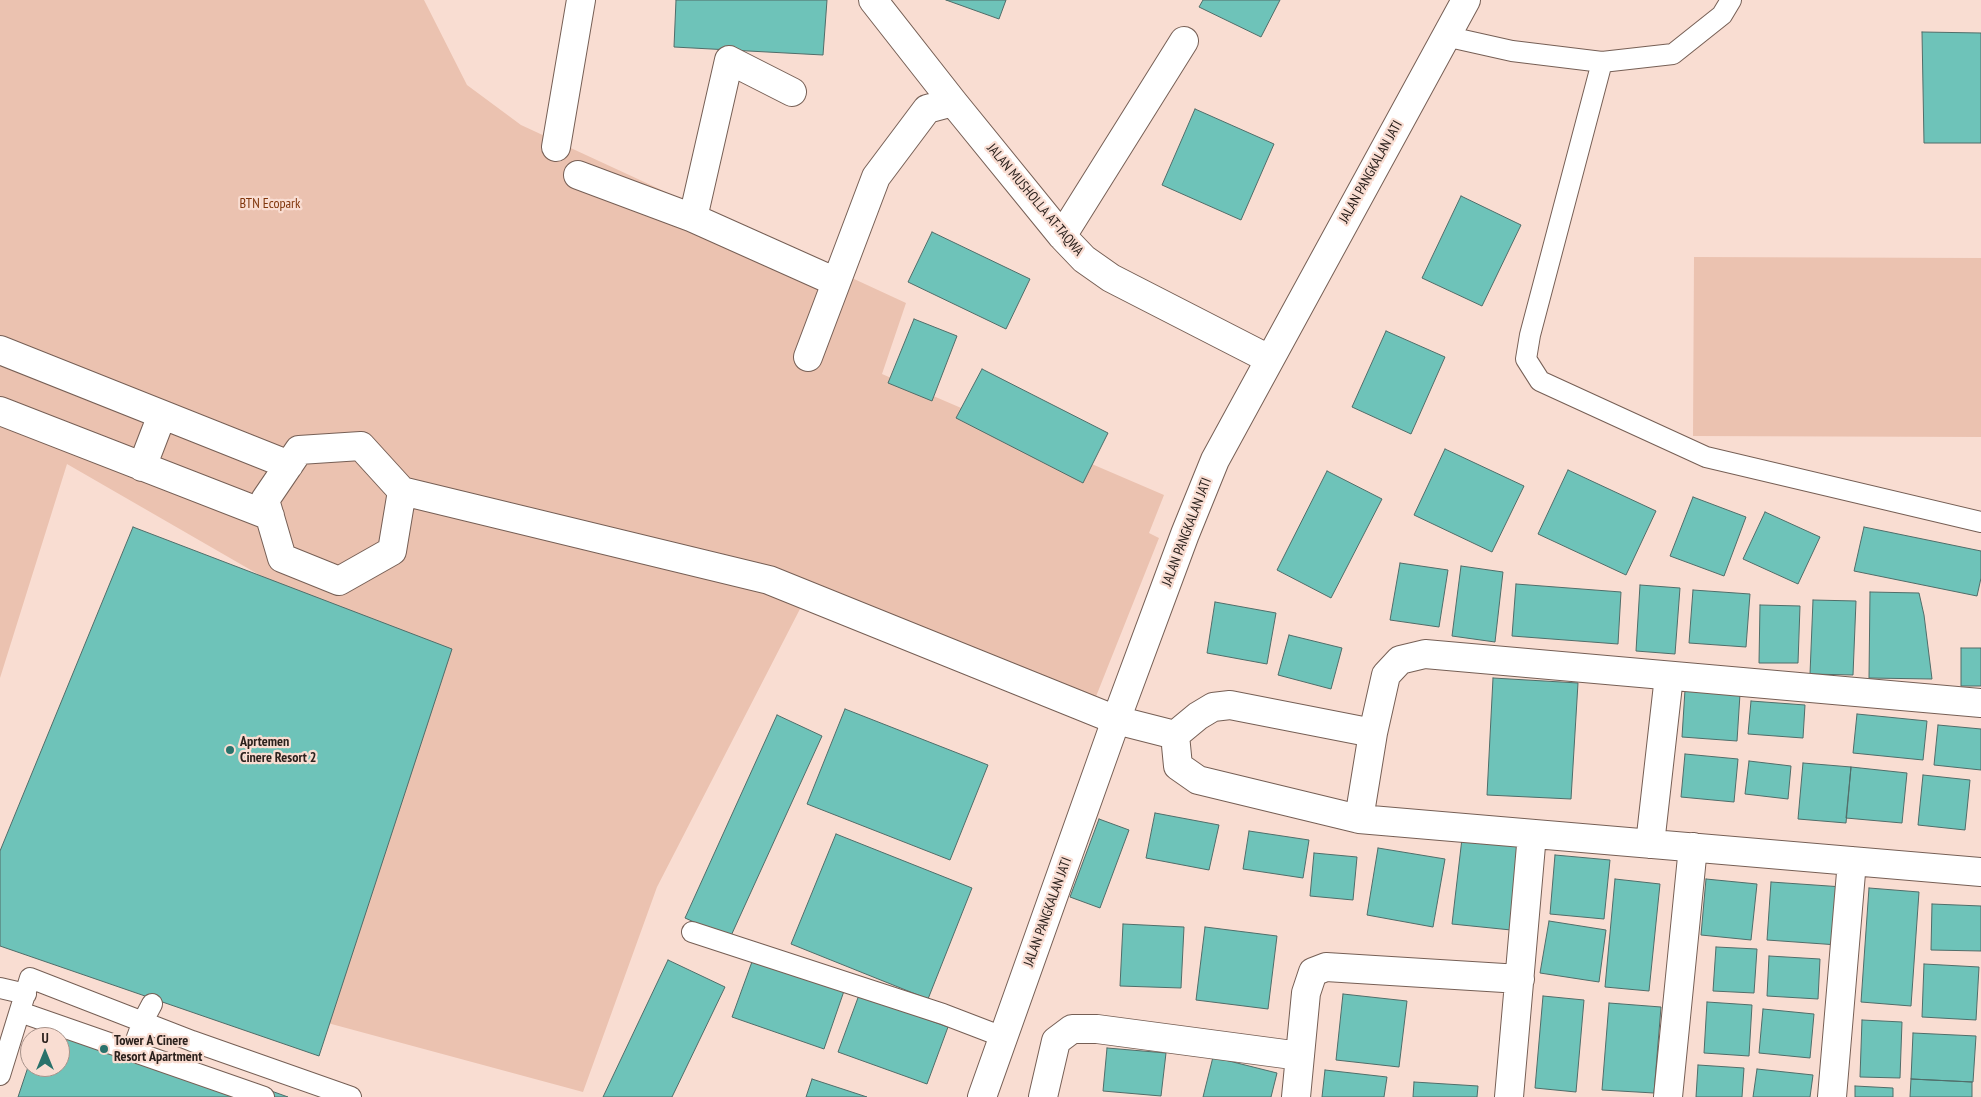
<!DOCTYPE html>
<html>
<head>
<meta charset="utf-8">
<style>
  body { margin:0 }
  #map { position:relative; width:1981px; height:1097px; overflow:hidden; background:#f9ddd2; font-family:"PT Sans Narrow",sans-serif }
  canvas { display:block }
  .north { position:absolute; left:20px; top:1027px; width:50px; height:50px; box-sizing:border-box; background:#f9ddd2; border:1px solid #a7928a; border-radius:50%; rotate:0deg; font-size:14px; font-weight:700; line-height:20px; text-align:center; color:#2b211d }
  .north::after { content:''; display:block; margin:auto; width:18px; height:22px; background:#2a726b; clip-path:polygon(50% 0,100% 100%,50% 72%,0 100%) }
</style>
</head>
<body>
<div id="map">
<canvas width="1981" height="1097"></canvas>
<div class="north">U</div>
</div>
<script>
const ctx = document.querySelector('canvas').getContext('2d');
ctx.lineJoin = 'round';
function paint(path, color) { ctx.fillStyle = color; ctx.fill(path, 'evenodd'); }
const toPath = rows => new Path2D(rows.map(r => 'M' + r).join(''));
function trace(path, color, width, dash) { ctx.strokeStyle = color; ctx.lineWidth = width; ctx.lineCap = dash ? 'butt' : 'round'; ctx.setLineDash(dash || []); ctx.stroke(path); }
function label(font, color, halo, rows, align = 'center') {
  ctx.font = font + ' "PT Sans Narrow",sans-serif'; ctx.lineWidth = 4.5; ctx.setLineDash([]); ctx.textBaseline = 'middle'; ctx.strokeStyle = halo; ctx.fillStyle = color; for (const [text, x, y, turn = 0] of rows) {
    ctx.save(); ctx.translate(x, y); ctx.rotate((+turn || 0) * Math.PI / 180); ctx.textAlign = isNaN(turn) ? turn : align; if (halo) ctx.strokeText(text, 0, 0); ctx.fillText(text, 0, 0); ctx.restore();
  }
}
const green = toPath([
  [0,0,424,0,467,85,521,125,906,303,882,374,1164,495,1149,533,1159,538,1095,699,801,607,657,887,583,1092,213,992,334,618,67,464,0,678],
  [1694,257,1981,258,1981,437,1693,436]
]);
const building = toPath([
  [676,0,827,0,823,55,674,47,676,0],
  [946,0,1006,0,999,19,946,0],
  [1203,0,1280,0,1261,37,1199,7,1203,0],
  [1922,32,1981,33,1981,143,1924,143,1922,32],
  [1195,109,1274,144,1241,220,1162,185,1195,109],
  [1461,196,1521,225,1482,306,1422,278,1461,196],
  [932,232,1030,279,1006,329,908,282,932,232],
  [914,319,957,336,932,401,888,383,914,319],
  [1386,331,1445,357,1411,434,1352,407,1386,331],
  [982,369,1108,433,1083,483,956,418,982,369],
  [1445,449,1524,486,1492,552,1414,515,1445,449],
  [1568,470,1656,511,1626,575,1538,534,1568,470],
  [1327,471,1382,499,1331,598,1277,570,1327,471],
  [1693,497,1746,517,1724,576,1670,556,1693,497],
  [1765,512,1820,537,1798,584,1743,559,1765,512],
  [133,527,452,649,319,1056,0,946,0,851,133,527],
  [1864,527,1981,551,1981,578,1977,596,1854,571,1864,527],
  [1400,563,1448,570,1439,627,1390,620,1400,563],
  [1461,566,1503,572,1495,642,1452,636,1461,566],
  [1516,584,1621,592,1618,644,1512,636,1516,584],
  [1640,585,1680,588,1675,654,1636,651,1640,585],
  [1693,590,1750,594,1746,647,1689,643,1693,590],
  [1870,592,1919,593,1924,615,1932,679,1869,678,1870,592],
  [1813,600,1856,601,1853,675,1810,674,1813,600],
  [1215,602,1276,613,1267,664,1207,653,1215,602],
  [1760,605,1800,606,1798,663,1759,663,1760,605],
  [1289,635,1342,648,1331,689,1278,675,1289,635],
  [1961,648,1981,648,1981,686,1961,686,1961,648],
  [1493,678,1578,683,1571,799,1487,795,1493,678],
  [1685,690,1740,694,1737,741,1682,737,1685,690],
  [1751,701,1805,705,1803,738,1748,734,1751,701],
  [845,709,988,765,950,860,807,804,845,709],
  [1857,714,1927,721,1923,760,1853,753,1857,714],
  [777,715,822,736,730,938,685,918,777,715],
  [1938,725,1981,729,1981,770,1934,765,1938,725],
  [1685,754,1738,759,1734,802,1681,797,1685,754],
  [1749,761,1791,766,1788,799,1745,794,1749,761],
  [1803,763,1851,767,1846,823,1798,819,1803,763],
  [1851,767,1907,773,1902,823,1846,818,1851,767],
  [1923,775,1970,780,1965,830,1918,825,1923,775],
  [1155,813,1219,825,1209,870,1146,858,1155,813],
  [1099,819,1129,830,1100,908,1070,897,1099,819],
  [1463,830,1521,837,1511,930,1452,924,1463,830],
  [1249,831,1309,840,1303,878,1243,869,1249,831],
  [836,834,972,888,928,999,791,944,836,834],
  [1378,848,1445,859,1433,927,1367,915,1378,848],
  [1314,853,1357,857,1353,900,1310,896,1314,853],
  [1555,855,1610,860,1604,919,1550,914,1555,855],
  [1615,879,1660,884,1649,991,1605,987,1615,879],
  [1706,879,1757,884,1751,940,1701,935,1706,879],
  [1771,882,1843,887,1838,945,1767,940,1771,882],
  [1869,888,1919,892,1911,1006,1861,1002,1869,888],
  [1932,904,1981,906,1981,951,1931,950,1932,904],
  [1549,921,1606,930,1599,982,1540,973,1549,921],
  [1123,924,1184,927,1181,988,1120,986,1123,924],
  [1205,927,1277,936,1268,1009,1196,1000,1205,927],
  [1716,947,1757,949,1754,993,1713,991,1716,947],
  [1769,956,1820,959,1818,999,1767,996,1769,956],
  [753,959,844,991,824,1049,732,1017,753,959],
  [668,960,725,987,672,1097,603,1097,668,960],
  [1924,964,1979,967,1976,1020,1922,1017,1924,964],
  [1343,994,1407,1001,1399,1067,1336,1060,1343,994],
  [859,995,948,1027,927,1084,838,1052,859,995],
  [1543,996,1584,1000,1576,1092,1535,1088,1543,996],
  [1707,1002,1752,1005,1749,1056,1704,1053,1707,1002],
  [1609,1003,1661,1007,1654,1093,1602,1090,1609,1003],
  [1763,1009,1814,1014,1810,1058,1759,1053,1763,1009],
  [45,1014,263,1088,288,1097,18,1097,30,1061,30,1067,60,1067,60,1037,38,1037,45,1014],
  [1862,1020,1902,1022,1900,1078,1860,1077,1862,1020],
  [1913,1033,1976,1036,1973,1082,1911,1079,1913,1033],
  [1107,1048,1166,1053,1161,1096,1103,1091,1107,1048],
  [1213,1057,1277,1073,1271,1097,1203,1097,1213,1057],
  [1698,1065,1744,1068,1742,1097,1696,1097,1698,1065],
  [1757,1069,1813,1075,1810,1097,1753,1097,1757,1069],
  [1325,1070,1387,1077,1384,1097,1322,1097,1325,1070],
  [812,1079,867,1097,806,1097,812,1079],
  [1911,1079,1972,1082,1972,1097,1910,1097,1911,1079],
  [1414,1082,1478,1086,1477,1097,1413,1097,1414,1082],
  [1855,1086,1893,1088,1893,1097,1855,1097,1855,1086]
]);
const service = toPath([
  [1445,36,1512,51,1602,62,1673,54,1722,15,1731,0],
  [1602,62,1530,335,1526,359,1540,381,1706,457,1981,522],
  [692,932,943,1014,1003,1037],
  [0,988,26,994],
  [20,1012,264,1097],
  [132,1051,143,1021,152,1004],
  [0,1075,30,978,192,1041,351,1097]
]);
const minor = toPath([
  [873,0,953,102,1062,236,1084,259,1111,278,1269,359],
  [556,147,581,0],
  [578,175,693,218,836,282],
  [693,218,729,60,792,92],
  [1062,236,1184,41],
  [0,350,289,465],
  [808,357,876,177,927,109,953,102],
  [0,411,270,516],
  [142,467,162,415],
  [402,491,392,551,339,581,282,558,265,500,299,450,361,446,402,491,769,580,1116,720,1175,735],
  [1175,735,1178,766,1198,780,1359,819,1981,872],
  [1175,735,1198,716,1213,707,1230,705,1373,733],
  [1359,819,1373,733,1386,675,1400,660,1425,654,1981,703],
  [1650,844,1669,676],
  [1043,1097,1056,1041,1072,1029,1097,1029,1300,1056],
  [1296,1097,1306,993,1313,972,1326,967,1520,979],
  [1509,1097,1532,834],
  [1668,1097,1693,847],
  [1832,1097,1852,861]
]);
const secondary = toPath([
  [982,1097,1116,720,1185,534,1215,460,1466,0]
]);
const markers = [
  [230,750,5,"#2a726b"],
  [104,1049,5,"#2a726b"]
];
const streetNames = [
  ["JALAN PANGKALAN JATI",1371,172,-61],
  ["JALAN MUSHOLLA AT-TAQWA",1035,200,50],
  ["JALAN PANGKALAN JATI",1187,532,-69],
  ["JALAN PANGKALAN JATI",1048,912,-70]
];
const parkNames = [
  ["BTN Ecopark",270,204]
];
const poiNames = [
  ["Aprtemen",240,742],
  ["Cinere Resort 2",240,758],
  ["Tower A Cinere",114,1041],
  ["Resort Apartment",114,1057]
];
paint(green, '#ebc2b0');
paint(building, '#6ec3b9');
trace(building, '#506d69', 1);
trace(service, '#765f55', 22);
trace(minor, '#765f55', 30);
trace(secondary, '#765f55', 30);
trace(service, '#fff', 20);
trace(minor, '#fff', 28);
trace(secondary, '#fff', 28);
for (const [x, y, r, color] of markers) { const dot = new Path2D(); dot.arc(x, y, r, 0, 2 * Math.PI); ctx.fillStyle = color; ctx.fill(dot); trace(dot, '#f9ddd2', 2); }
label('14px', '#2b211d', '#f9ddd2', streetNames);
label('14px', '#81370d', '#f9ddd2', parkNames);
label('bold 14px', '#2b211d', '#f9ddd2', poiNames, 'left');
</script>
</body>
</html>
